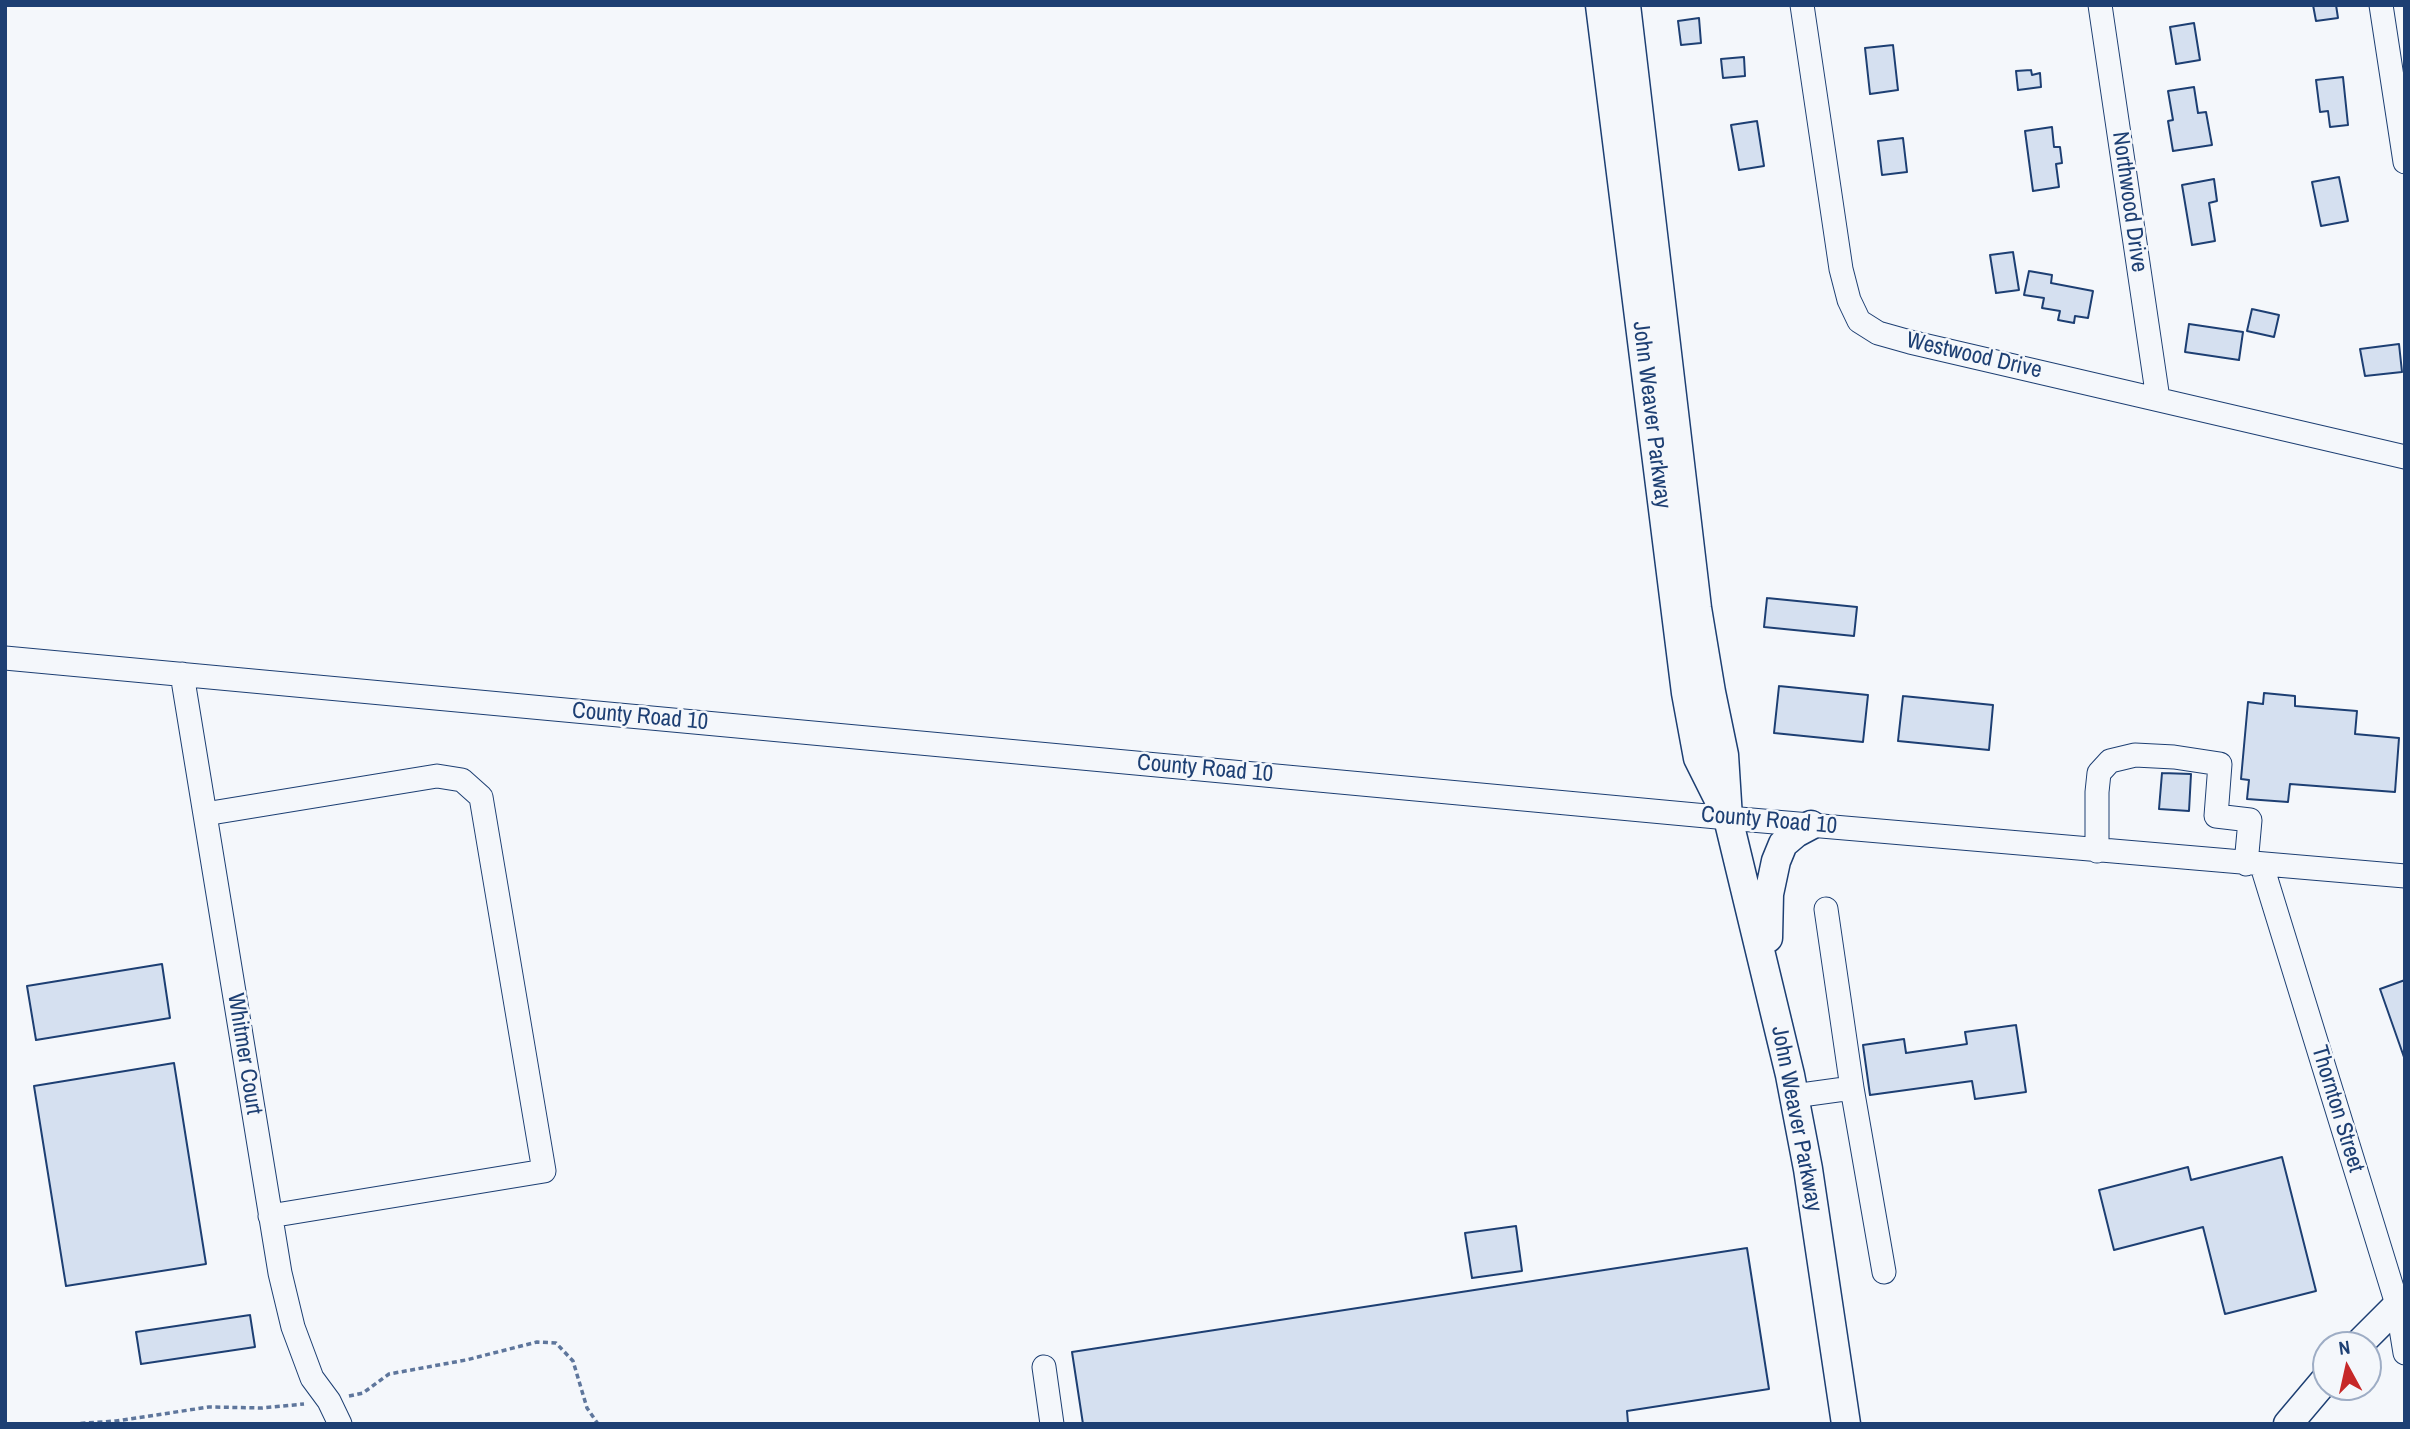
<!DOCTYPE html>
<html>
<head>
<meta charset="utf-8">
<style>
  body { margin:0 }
  #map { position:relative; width:2410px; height:1429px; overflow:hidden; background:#f4f7fb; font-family:"Archivo Narrow",sans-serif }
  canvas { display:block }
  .frame { position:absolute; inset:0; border:7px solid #1d3f73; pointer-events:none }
  .north { position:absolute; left:2312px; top:1331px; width:70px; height:70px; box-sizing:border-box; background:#f4f7fb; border:2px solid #9eadc5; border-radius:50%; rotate:352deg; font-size:19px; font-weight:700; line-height:28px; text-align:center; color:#1d3f73 }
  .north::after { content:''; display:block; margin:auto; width:24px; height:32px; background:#c62828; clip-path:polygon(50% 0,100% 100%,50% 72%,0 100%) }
</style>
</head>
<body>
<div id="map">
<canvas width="2410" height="1429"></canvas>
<div class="frame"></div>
<div class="north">N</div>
</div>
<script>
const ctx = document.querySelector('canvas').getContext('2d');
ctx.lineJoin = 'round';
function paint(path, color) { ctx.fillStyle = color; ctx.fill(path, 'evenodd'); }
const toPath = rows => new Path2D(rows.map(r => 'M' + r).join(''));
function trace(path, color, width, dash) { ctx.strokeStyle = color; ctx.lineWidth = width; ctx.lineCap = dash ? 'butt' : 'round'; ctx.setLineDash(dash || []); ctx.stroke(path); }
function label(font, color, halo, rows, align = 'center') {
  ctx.font = font + ' "Archivo Narrow",sans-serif'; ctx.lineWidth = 5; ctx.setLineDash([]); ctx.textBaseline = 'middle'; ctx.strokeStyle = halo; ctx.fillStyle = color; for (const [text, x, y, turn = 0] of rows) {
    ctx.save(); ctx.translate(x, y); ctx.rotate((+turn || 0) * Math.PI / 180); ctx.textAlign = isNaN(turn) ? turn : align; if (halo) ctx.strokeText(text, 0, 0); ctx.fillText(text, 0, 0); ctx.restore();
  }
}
const building = toPath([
  [2313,5,2336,5,2338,18,2316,21,2313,5],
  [1699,18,1701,43,1681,45,1678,21,1699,18],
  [2194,23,2200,60,2176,64,2170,27,2194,23],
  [1893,45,1898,90,1870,94,1865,48,1893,45],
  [1744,57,1745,76,1723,78,1721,59,1744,57],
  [2031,70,2032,75,2040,73,2041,87,2018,90,2016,71,2031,70],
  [2343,77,2348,125,2330,127,2328,111,2320,112,2316,80,2343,77],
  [2194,87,2198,113,2206,112,2212,145,2173,151,2168,121,2173,120,2168,91,2194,87],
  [1757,121,1764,166,1739,170,1731,125,1757,121],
  [2052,127,2054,147,2060,147,2062,163,2056,164,2059,187,2033,191,2025,131,2052,127],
  [1903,138,1907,172,1882,175,1878,141,1903,138],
  [2339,177,2348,221,2321,226,2312,182,2339,177],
  [2214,179,2217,201,2209,203,2215,241,2192,245,2182,185,2214,179],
  [2013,252,2019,290,1996,293,1990,255,2013,252],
  [2029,271,2052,275,2051,283,2093,291,2088,318,2075,316,2074,323,2058,320,2060,311,2042,308,2044,298,2024,295,2029,271],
  [2252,309,2279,315,2274,337,2247,331,2252,309],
  [2189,324,2243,332,2239,360,2185,352,2189,324],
  [2399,344,2402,372,2365,376,2360,349,2399,344],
  [1767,598,1857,607,1854,636,1764,627,1767,598],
  [1779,686,1868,695,1863,742,1774,733,1779,686],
  [2264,693,2295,696,2295,706,2357,711,2355,734,2399,738,2395,792,2290,784,2288,802,2247,799,2249,780,2241,779,2248,702,2263,704,2264,693],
  [1903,696,1993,705,1989,750,1898,741,1903,696],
  [2162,773,2191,774,2189,811,2159,809,2162,773],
  [162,964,170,1018,36,1040,27,986,162,964],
  [2405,980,2405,1060,2380,989,2405,980],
  [2016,1025,2026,1092,1975,1099,1972,1081,1870,1095,1863,1045,1904,1039,1906,1053,1967,1044,1965,1032,2016,1025],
  [174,1063,206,1264,66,1286,34,1086,174,1063],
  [2282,1157,2316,1291,2225,1314,2203,1227,2114,1250,2099,1190,2188,1167,2191,1180,2282,1157],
  [1516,1226,1522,1271,1472,1278,1465,1233,1516,1226],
  [1747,1248,1769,1389,1627,1411,1628,1423,1623,1424,1083,1424,1072,1352,1747,1248],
  [250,1315,255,1347,141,1364,136,1332,250,1315]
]);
const path = toPath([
  [349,1396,363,1393,389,1374,466,1360,537,1342,556,1343,573,1361,587,1408,598,1424],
  [72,1424,116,1421,209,1407,262,1408,304,1404]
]);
const minor = toPath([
  [1802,5,1841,269,1849,300,1859,321,1878,333,1910,342,2405,457],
  [2100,5,2158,399],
  [2381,5,2405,162],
  [5,658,1728,818,2405,876],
  [182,674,280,1273,293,1327,312,1378,329,1401,340,1424],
  [205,814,437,776,462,780,481,797,544,1171,270,1216],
  [2097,851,2097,792,2099,773,2110,761,2135,755,2174,757,2220,764,2216,816,2250,820,2246,864],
  [2262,866,2397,1304,2405,1353],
  [1852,1088,1884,1272],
  [1794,1096,1852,1088,1826,909],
  [1044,1367,1052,1424]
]);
const major = toPath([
  [1600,5,1686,693,1698,758,1722,806],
  [1626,5,1697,608,1711,692,1724,755,1728,818,1790,1075,1808,1169,1846,1424],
  [1768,938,1769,894,1776,861,1783,844,1796,833,1811,825],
  [2358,1345,2405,1298],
  [2288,1424,2326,1379]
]);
const streetNames = [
  ["Northwood Drive",2129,202,82],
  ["Westwood Drive",1974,356,13],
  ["John Weaver Parkway",1651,415,83],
  ["County Road 10",640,717,5],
  ["County Road 10",1205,769,5],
  ["County Road 10",1769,821,5],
  ["Whitmer Court",244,1054,81],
  ["Thornton Street",2337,1109,73],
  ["John Weaver Parkway",1796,1119,79]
];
paint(building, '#d5e0f0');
trace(building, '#1d3f73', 2);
trace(minor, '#1d3f73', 25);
trace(major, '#1d3f73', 31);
trace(path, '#5e769c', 3.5, [5, 3.5]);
trace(minor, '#f4f7fb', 23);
trace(major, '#f4f7fb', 28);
label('23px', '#1d3f73', '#f4f7fb', streetNames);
</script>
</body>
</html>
